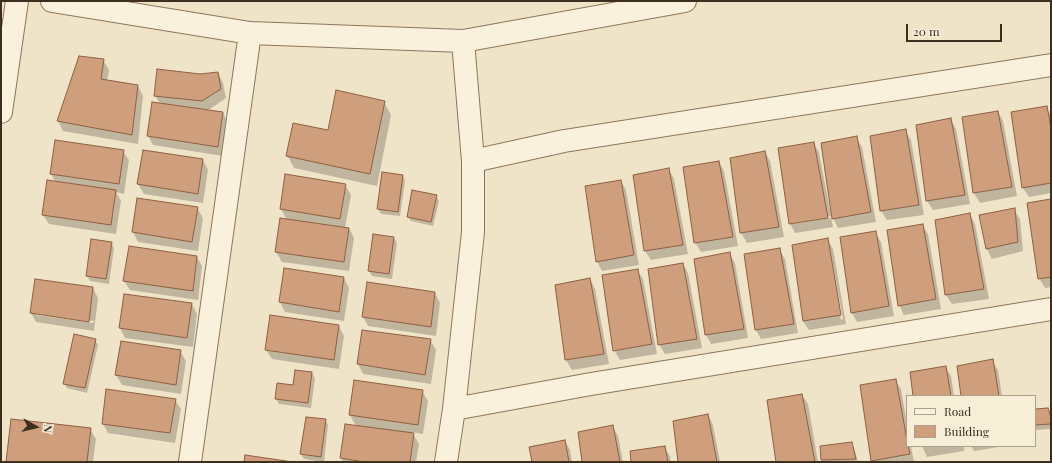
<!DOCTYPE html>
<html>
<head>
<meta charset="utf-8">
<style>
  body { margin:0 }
  #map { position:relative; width:1052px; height:463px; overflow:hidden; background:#f0e4c8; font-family:"Playfair Display",serif }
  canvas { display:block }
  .frame { position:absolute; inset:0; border:2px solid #3d2e20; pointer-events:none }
  .legend { position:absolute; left:906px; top:395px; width:130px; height:52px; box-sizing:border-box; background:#f7eed8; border:1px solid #ada18e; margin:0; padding:5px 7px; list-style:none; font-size:12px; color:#3d2e20 }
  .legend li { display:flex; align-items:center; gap:8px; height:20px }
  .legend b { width:20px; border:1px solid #ada18e }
  .north { position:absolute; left:16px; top:407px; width:40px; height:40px; -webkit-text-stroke:3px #f7eed8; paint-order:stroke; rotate:98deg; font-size:11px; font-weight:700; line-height:16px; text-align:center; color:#3d2e20 }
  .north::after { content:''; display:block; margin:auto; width:14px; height:18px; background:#3d2e20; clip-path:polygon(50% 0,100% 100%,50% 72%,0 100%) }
  .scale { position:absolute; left:906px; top:24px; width:96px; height:18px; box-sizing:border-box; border:2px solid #3d2e20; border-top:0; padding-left:5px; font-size:12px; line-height:14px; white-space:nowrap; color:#3d2e20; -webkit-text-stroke:3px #f7eed8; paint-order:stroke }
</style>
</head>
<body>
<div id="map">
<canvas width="1052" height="463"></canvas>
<div class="frame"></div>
<ul class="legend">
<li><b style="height:5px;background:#faf1dc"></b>Road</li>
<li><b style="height:11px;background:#cf9f7d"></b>Building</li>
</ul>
<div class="north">N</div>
<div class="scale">20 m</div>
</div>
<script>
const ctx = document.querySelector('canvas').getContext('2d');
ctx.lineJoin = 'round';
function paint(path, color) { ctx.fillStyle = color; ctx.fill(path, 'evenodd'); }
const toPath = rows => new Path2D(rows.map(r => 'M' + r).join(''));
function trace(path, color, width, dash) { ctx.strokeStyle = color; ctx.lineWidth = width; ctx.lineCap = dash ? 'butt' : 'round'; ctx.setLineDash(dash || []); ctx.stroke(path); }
const shadow = toPath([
  [80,57,103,60,109,70,107,81,138,86,143,96,138,144,63,131,58,121],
  [218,73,223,83,226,98,207,111,223,113,228,123,223,156,153,145,148,136,160,104,155,95,200,75],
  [384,102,391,115,377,186,294,168,287,155,329,131],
  [1046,107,1051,115,1051,193,1029,197,1023,188],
  [998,112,1003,121,1017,196,980,203,974,193,963,118],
  [951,120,956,129,970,204,933,210,927,201],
  [905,130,911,140,924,215,887,220,881,211],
  [856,138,862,147,876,222,838,228,833,218],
  [813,143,819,152,831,216,792,222,792,224,831,218,833,227,795,233,790,223],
  [123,151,129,160,124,194,116,192,121,201,116,234,49,224,43,215,56,183,51,174],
  [144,151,203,160,208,170,203,203,144,194,138,184],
  [765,152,770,161,784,237,747,243,741,233,731,158],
  [719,162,724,171,738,246,701,252,695,242],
  [669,170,674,179,688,254,651,260,645,251],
  [383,173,403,176,405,181,400,216,381,214,378,209],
  [621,181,626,190,639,265,602,271,597,261],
  [345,185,351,195,345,228,349,228,354,238,349,271,282,262,276,252,281,219,287,220,281,209],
  [436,196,439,201,433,226,411,221,408,217],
  [1051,200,1051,287,1045,288,1039,278],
  [197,208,203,218,198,251,138,242,133,232],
  [1014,209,1020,219,1023,251,992,259,987,249,980,215],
  [970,214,975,224,989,299,952,304,946,295],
  [922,225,928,234,941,309,904,315,899,305],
  [875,232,881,242,894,316,857,322,852,313],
  [394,238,397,243,392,279,372,276,369,271],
  [827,239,833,249,846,324,809,330,803,321],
  [828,248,830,248,843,319,841,320],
  [111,243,114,248,109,284,90,281,87,276],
  [779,249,785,259,798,333,761,339,756,330],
  [729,253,735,263,748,338,711,344,706,335],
  [197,257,202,266,198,300,130,290,124,281],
  [683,264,688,273,702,348,665,354,659,344],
  [637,270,643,279,657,354,620,360,614,350],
  [344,278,349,288,344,321,285,312,280,302],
  [590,279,595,289,609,364,572,370,566,360,556,285],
  [93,288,98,298,94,331,36,322,31,313],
  [36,313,94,321,93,323,36,315],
  [435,293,440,303,436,336,368,326,363,317],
  [124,295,192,304,197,314,193,347,125,338,120,328],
  [339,326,344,336,339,369,272,359,266,350],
  [362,331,430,340,436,350,431,384,363,374,358,364],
  [95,340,98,345,87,393,67,388,64,383],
  [122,342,180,351,186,361,181,394,122,385,116,375],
  [992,361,998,370,1002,396,962,396],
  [945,367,951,376,954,396,914,396],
  [312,373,315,378,311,408,279,404,276,399],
  [895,380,901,389,907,424,907,446,911,446,914,462,873,462,872,460],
  [422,391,428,401,423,434,412,432,419,444,416,462,343,462,341,458,356,426,350,415],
  [802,395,808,404,818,462,777,462],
  [175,400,181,409,175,443,108,433,103,424],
  [1048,409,1051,415,1051,429,1035,430,1035,410],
  [708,415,713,425,720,462,679,462],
  [325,420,328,425,324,462,304,459,301,454],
  [613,427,618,436,623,462,583,462],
  [90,429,96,439,93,462,7,462],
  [565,441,570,450,572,462,533,462],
  [851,443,854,448,858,462,824,462,822,460,821,447],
  [922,446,964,446,964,451,927,457],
  [971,446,1005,446,974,451],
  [664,447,670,456,671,462,632,462]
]);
const building = toPath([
  [79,56,104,59,101,79,138,85,132,135,57,121,79,56],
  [157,69,200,74,218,72,221,89,202,101,154,96,157,69],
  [336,90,385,101,370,174,286,156,293,123,328,130,336,90],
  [152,102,223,112,218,147,147,136,152,102],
  [1047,106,1051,128,1051,183,1022,188,1011,112,1047,106],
  [998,111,1012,187,973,193,962,117,998,111],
  [951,118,965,195,926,201,916,125,951,118],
  [906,129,919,205,880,211,870,136,906,129],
  [857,136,871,212,832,219,821,143,857,136],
  [55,140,124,150,119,184,50,174,55,140],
  [814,142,828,218,789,224,778,148,814,142],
  [143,150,203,159,198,194,137,184,143,150],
  [765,151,779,227,740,233,730,158,765,151],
  [719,161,733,237,694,243,683,167,719,161],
  [669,168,683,245,644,251,633,175,669,168],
  [382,172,403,175,398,212,377,209,382,172],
  [285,174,346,184,340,219,280,209,285,174],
  [47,180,116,190,111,225,42,215,47,180],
  [621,180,634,255,596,262,585,186,621,180],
  [412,190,437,195,431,222,407,217,412,190],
  [137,198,198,207,192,242,132,232,137,198],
  [1051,199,1051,277,1038,279,1027,203,1051,199],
  [1015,208,1018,242,986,249,979,215,1015,208],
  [970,213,984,289,945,295,935,220,970,213],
  [280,218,349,228,344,262,275,252,280,218],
  [923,224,936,299,898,306,887,230,923,224],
  [876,231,889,306,851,313,840,237,876,231],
  [373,234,394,237,389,274,368,271,373,234],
  [828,238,841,315,803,321,792,245,828,238],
  [91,239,112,242,106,279,86,276,91,239],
  [129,246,197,256,193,291,123,281,129,246],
  [780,248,794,324,755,330,744,254,780,248],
  [730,252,744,329,705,335,694,259,730,252],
  [683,263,697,339,658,345,648,269,683,263],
  [284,268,344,277,339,312,279,302,284,268],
  [638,269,652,344,613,351,602,275,638,269],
  [590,278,604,354,565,360,555,285,590,278],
  [35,279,93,287,89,322,30,313,35,279],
  [367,282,435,292,431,327,362,317,367,282],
  [124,294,192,303,187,338,119,328,124,294],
  [270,315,339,325,334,360,265,350,270,315],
  [362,330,431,339,425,375,357,364,362,330],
  [74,334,96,339,85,388,63,384,74,334],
  [121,341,181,350,176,385,115,375,121,341],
  [993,359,999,396,961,396,957,366,993,359],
  [946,366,951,396,913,396,910,372,946,366],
  [295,370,312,372,308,403,275,399,277,383,293,385,295,370],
  [896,379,907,440,907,446,908,446,910,454,871,461,860,385,896,379],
  [354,380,423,390,418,425,349,415,354,380],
  [106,389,176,399,170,433,102,424,106,389],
  [802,394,815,462,776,462,767,400,802,394],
  [1048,408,1051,418,1051,424,1035,425,1035,409,1048,408],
  [708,414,717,462,678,462,673,421,708,414],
  [306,417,326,419,321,457,300,454,306,417],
  [11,419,91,428,87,462,6,462,11,419],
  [345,424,414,433,410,462,365,462,340,458,345,424],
  [613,425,620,462,582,462,578,432,613,425],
  [565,440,569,462,532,462,529,447,565,440],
  [852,442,856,459,821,460,820,446,852,442],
  [665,446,668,462,631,462,630,451,665,446],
  [245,455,293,462,244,462,245,455]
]);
const minor = toPath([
  [52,1,250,33,463,41,685,1],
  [1,112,17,1],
  [473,161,564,141,1051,65],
  [454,409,591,384,1051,309],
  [190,462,250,33],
  [446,462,454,409,473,232,473,161,463,41]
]);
paint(shadow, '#0003');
paint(building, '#cf9f7d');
trace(building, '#8d5f41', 1);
trace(minor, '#8d765c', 24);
trace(minor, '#faf1dc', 22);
</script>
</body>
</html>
